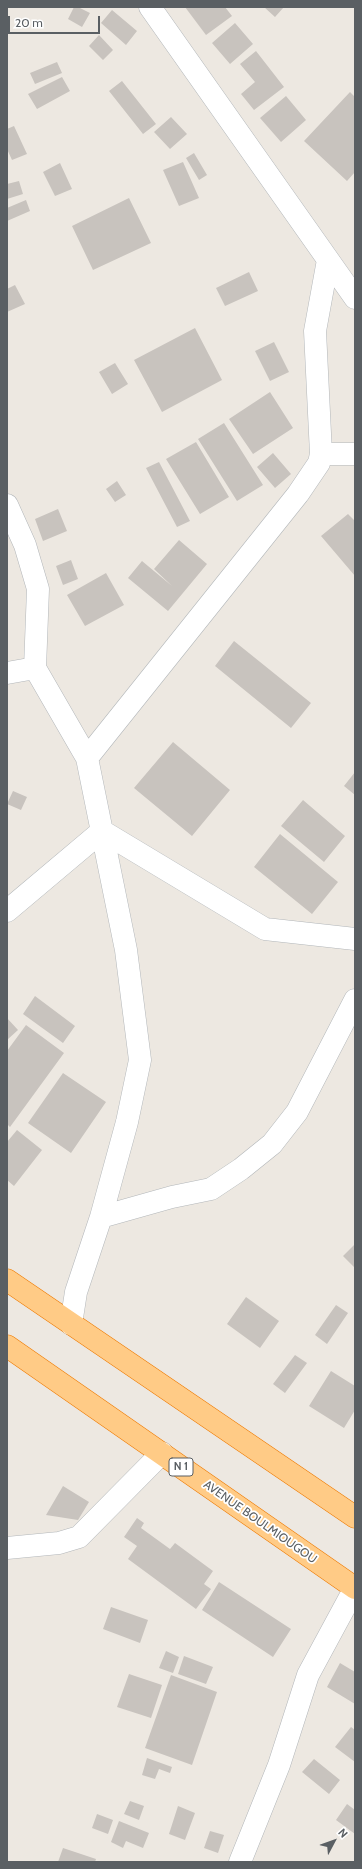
<!DOCTYPE html>
<html>
<head>
<meta charset="utf-8">
<style>
  body { margin:0 }
  #map { position:relative; width:362px; height:1869px; overflow:hidden; background:#ede8e1; font-family:Cabin,sans-serif }
  canvas { display:block }
  .frame { position:absolute; inset:0; border:8px solid #5a5f63; pointer-events:none }
  .north { position:absolute; left:314px; top:1821px; width:40px; height:40px; -webkit-text-stroke:3px #fff; paint-order:stroke; rotate:49deg; font-size:11px; font-weight:700; line-height:16px; text-align:center; color:#5a5f63 }
  .north::after { content:''; display:block; margin:auto; width:14px; height:18px; background:#5a5f63; clip-path:polygon(50% 0,100% 100%,50% 72%,0 100%) }
  .scale { position:absolute; left:8px; top:16px; width:92px; height:18px; box-sizing:border-box; border:2px solid #5a5f63; border-top:0; padding-left:5px; font-size:12px; line-height:14px; white-space:nowrap; color:#5a5f63; -webkit-text-stroke:3px #fff; paint-order:stroke }
</style>
</head>
<body>
<div id="map">
<canvas width="362" height="1869"></canvas>
<div class="frame"></div>
<div class="north">N</div>
<div class="scale">20 m</div>
</div>
<script>
const ctx = document.querySelector('canvas').getContext('2d');
ctx.lineJoin = 'round';
function paint(path, color) { ctx.fillStyle = color; ctx.fill(path, 'evenodd'); }
const toPath = rows => new Path2D(rows.map(r => 'M' + r).join(''));
function trace(path, color, width, dash) { ctx.strokeStyle = color; ctx.lineWidth = width; ctx.lineCap = dash ? 'butt' : 'round'; ctx.setLineDash(dash || []); ctx.stroke(path); }
function label(font, color, halo, rows, align = 'center') {
  ctx.font = font + ' Cabin,sans-serif'; ctx.lineWidth = 3.5; ctx.setLineDash([]); ctx.textBaseline = 'middle'; ctx.strokeStyle = halo; ctx.fillStyle = color; for (const [text, x, y, turn = 0] of rows) {
    ctx.save(); ctx.translate(x, y); ctx.rotate((+turn || 0) * Math.PI / 180); ctx.textAlign = isNaN(turn) ? turn : align; if (halo) ctx.strokeText(text, 0, 0); ctx.fillText(text, 0, 0); ctx.restore();
  }
}
const building = toPath([
  [74,7,78,7,90,13,82,27,68,19],
  [185,7,225,7,232,16,206,35],
  [264,7,284,7,275,17],
  [112,10,137,31,126,45,101,23],
  [235,23,253,44,230,64,212,43],
  [99,35,113,50,103,60,89,46],
  [256,51,284,87,254,110,241,94,255,82,240,64],
  [57,62,62,73,35,84,30,73],
  [62,77,70,91,37,109,28,94],
  [122,81,156,124,143,134,109,91],
  [350,92,355,97,355,172,347,181,304,141],
  [286,96,306,120,281,142,260,118],
  [171,117,187,134,170,149,154,132],
  [14,126,27,154,12,160,7,149,7,129],
  [194,153,207,175,199,180,186,158],
  [183,162,199,198,179,206,163,170],
  [60,163,72,189,55,196,43,172],
  [19,181,23,194,7,199,7,184],
  [129,198,151,243,93,270,72,226],
  [26,200,30,211,7,221,7,208],
  [249,272,258,291,225,306,216,288],
  [15,285,25,304,7,312,7,289],
  [195,328,222,380,162,412,134,360],
  [274,342,289,372,270,381,255,351],
  [115,363,128,384,112,394,99,372],
  [270,392,293,428,253,454,229,419],
  [224,423,263,485,237,501,198,439],
  [196,442,229,497,200,514,166,459],
  [273,453,291,474,275,488,257,467],
  [159,462,190,521,177,527,146,468],
  [117,481,126,495,115,502,106,489],
  [58,509,67,531,43,541,35,519],
  [348,514,355,521,355,576,321,536],
  [179,540,207,564,168,611,128,578,142,561,172,586,154,569],
  [71,560,78,579,63,585,56,566],
  [106,573,124,605,85,626,67,595],
  [234,641,311,703,291,728,215,666],
  [173,742,230,790,192,836,134,788],
  [355,772,355,795,344,786],
  [13,791,27,797,21,810,7,804],
  [303,800,345,836,324,862,281,826],
  [280,834,338,882,312,914,254,867],
  [35,996,75,1026,63,1043,23,1014],
  [7,1018,18,1030,7,1040],
  [26,1025,64,1053,10,1127,7,1124,7,1051],
  [63,1073,106,1102,71,1153,28,1123],
  [17,1130,42,1150,14,1186,7,1180,7,1142],
  [355,1244,355,1268,343,1256],
  [246,1297,279,1321,260,1348,227,1324],
  [336,1305,348,1313,327,1344,315,1335],
  [295,1355,307,1363,285,1393,273,1384],
  [331,1371,355,1386,355,1410,344,1428,309,1406],
  [63,1486,89,1502,78,1520,46,1515],
  [137,1518,144,1523,141,1528,170,1549,175,1543,213,1571,204,1584,211,1589,196,1609,128,1559,137,1546,124,1537],
  [219,1582,291,1629,273,1657,202,1610],
  [111,1607,148,1620,140,1643,103,1629],
  [166,1651,179,1657,173,1673,159,1668],
  [184,1656,213,1667,206,1684,178,1674],
  [340,1663,355,1672,355,1704,327,1687],
  [129,1674,162,1685,151,1718,117,1707],
  [171,1675,217,1692,192,1765,145,1748],
  [351,1727,355,1730,355,1762,335,1747],
  [147,1758,172,1767,170,1773,159,1769,155,1779,142,1775],
  [314,1759,340,1780,329,1794,302,1772],
  [130,1801,144,1806,139,1820,124,1814],
  [347,1804,355,1810,355,1834,336,1820],
  [178,1806,195,1813,185,1840,169,1834],
  [97,1814,113,1820,108,1834,92,1828],
  [119,1821,149,1833,143,1848,126,1841,123,1848,111,1842],
  [210,1831,224,1835,218,1853,204,1848],
  [63,1848,96,1859,95,1862,58,1862]
]);
const street = toPath([
  [150,7,355,298],
  [321,454,355,454],
  [7,505,25,545,38,589,35,668,87,758,126,950,140,1060,127,1122,101,1217,76,1292,71,1324],
  [7,673,35,668],
  [87,758,298,494,319,463,321,454,315,331,328,260],
  [7,911,102,831,265,929,355,939],
  [101,1217,172,1197,211,1189,241,1169,272,1144,297,1112,355,1000],
  [7,1548,59,1543,79,1537,162,1453],
  [240,1862,279,1765,308,1675,355,1588]
]);
const highway = toPath([
  [7,1280,355,1517],
  [7,1346,355,1588]
]);
const shields = [
  [181,1467,24]
];
const shieldNames = [
  ["N 1",181,1467]
];
const streetNames = [
  ["AVENUE BOULMIOUGOU",260,1522,35]
];
paint(building, '#c8c3be');
trace(street, '#b2b6b9', 23);
trace(highway, '#ee7a00', 23);
trace(street, '#fff', 22);
trace(highway, '#ffcb86', 22);
for (const [x, y, w] of shields) { const box = new Path2D(); box.roundRect(x - w / 2, y - 9, w, 18, 3); ctx.fillStyle = '#fff'; ctx.fill(box); trace(box, '#5a5f63', 1); }
label('bold 11px', '#5a5f63', null, shieldNames);
label('12px', '#5a5f63', '#fff', streetNames);
</script>
</body>
</html>
